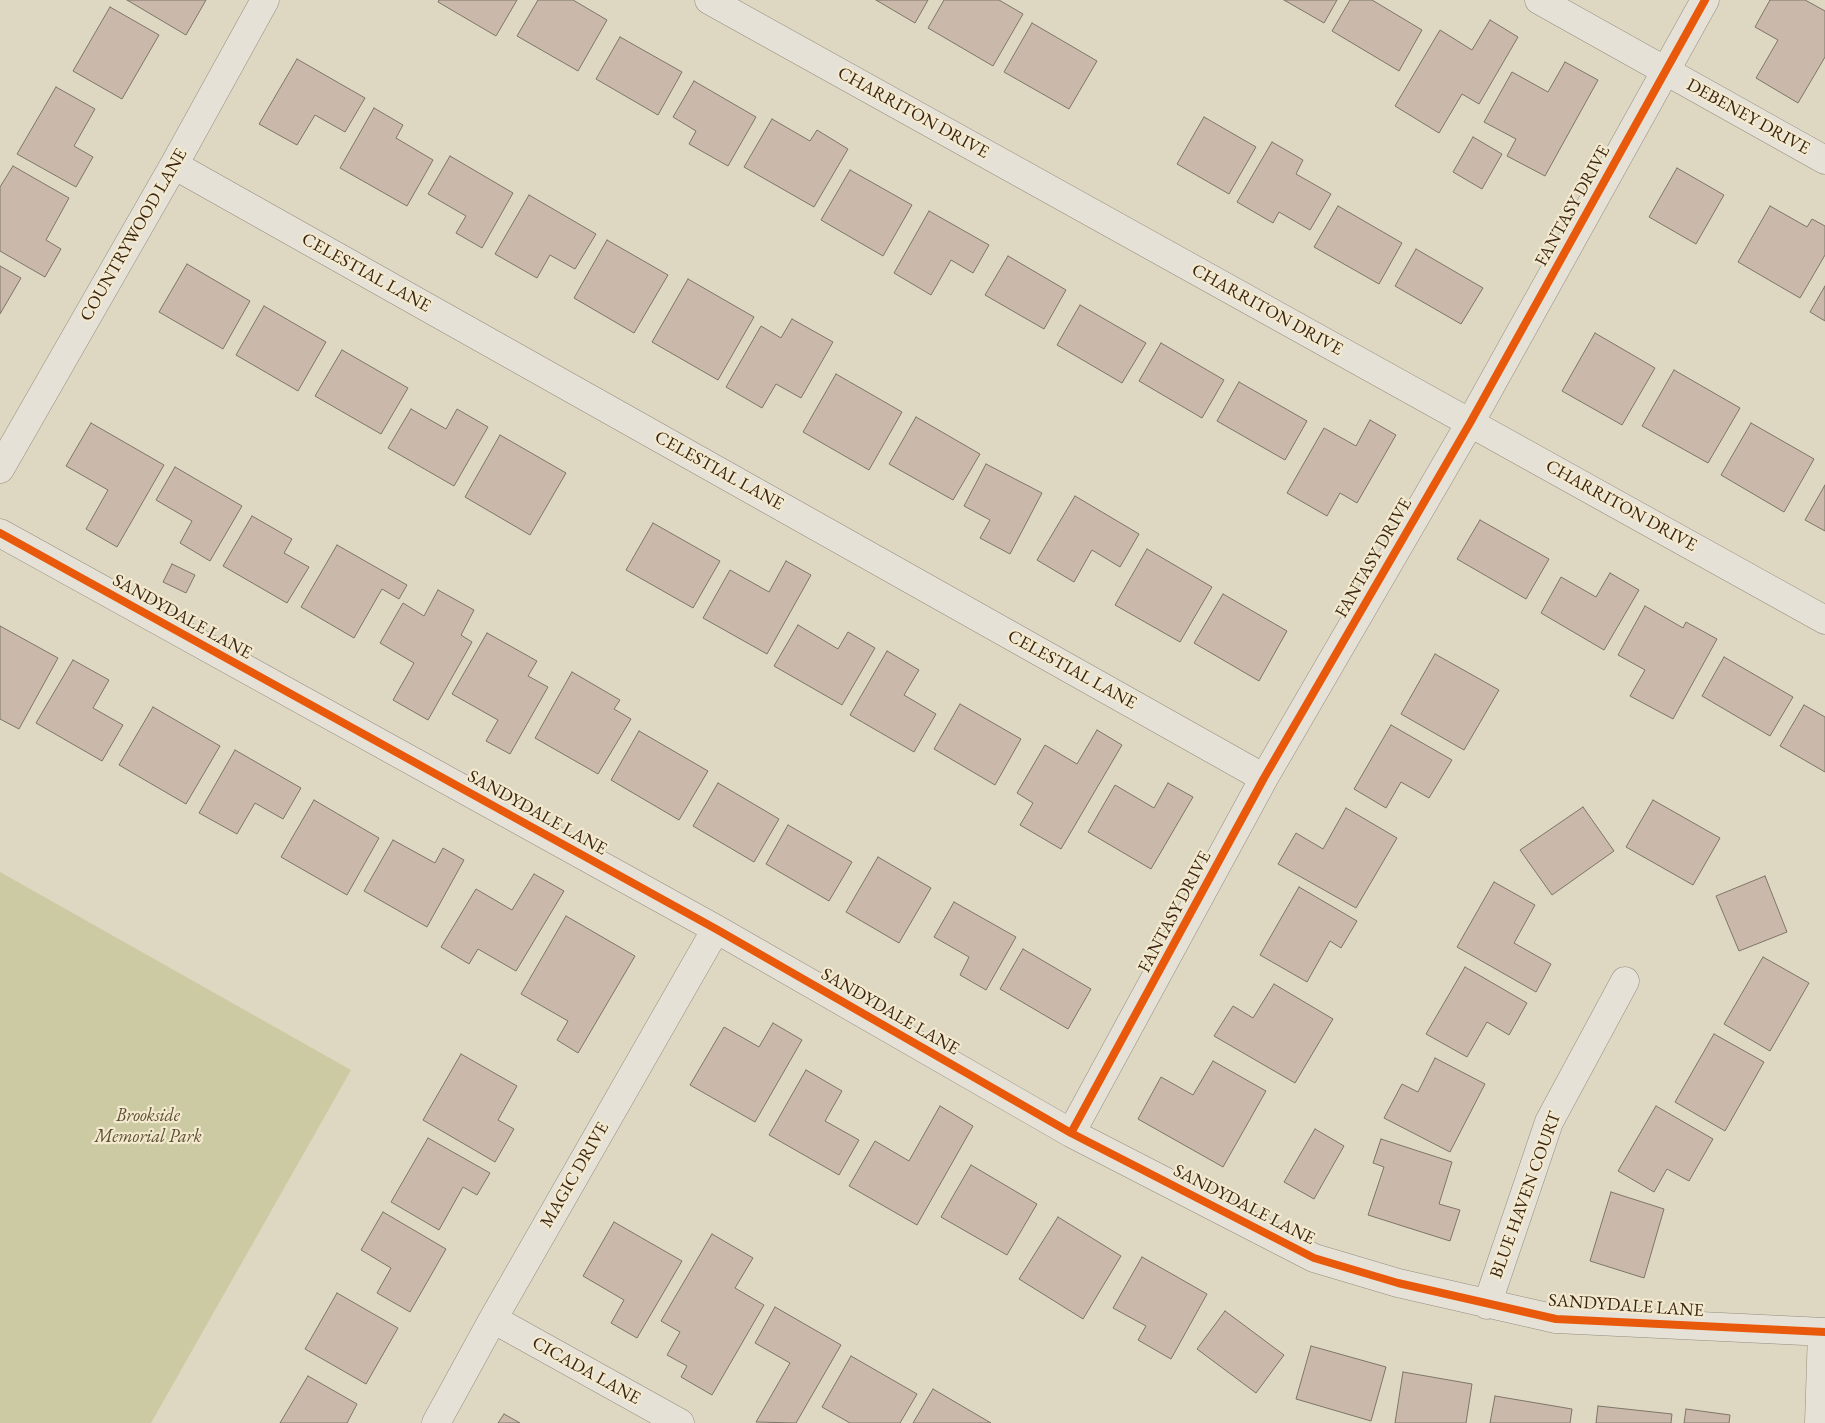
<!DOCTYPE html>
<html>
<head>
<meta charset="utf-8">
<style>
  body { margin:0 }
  canvas { display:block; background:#ded7c1 }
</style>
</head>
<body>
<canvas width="1825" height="1423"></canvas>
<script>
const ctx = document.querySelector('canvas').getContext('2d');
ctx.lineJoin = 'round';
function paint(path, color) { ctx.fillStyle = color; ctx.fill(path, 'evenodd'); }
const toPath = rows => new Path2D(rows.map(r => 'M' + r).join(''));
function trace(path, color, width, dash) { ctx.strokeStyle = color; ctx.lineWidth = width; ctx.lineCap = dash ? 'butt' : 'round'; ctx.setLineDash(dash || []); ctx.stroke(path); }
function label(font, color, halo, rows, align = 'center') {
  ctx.font = font + ' "EB Garamond",serif'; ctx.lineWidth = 4.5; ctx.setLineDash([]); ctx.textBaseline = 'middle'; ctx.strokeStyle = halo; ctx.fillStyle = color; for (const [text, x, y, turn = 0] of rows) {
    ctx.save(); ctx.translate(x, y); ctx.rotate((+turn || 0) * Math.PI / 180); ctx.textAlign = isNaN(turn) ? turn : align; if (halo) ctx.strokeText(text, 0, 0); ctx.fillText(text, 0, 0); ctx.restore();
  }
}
const green = toPath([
  [0,872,351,1070,151,1423,0,1423]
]);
const building = toPath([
  [127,0,206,0,186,35,127,0],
  [439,0,517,0,496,36,438,2,439,0],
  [538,0,573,0,607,20,578,71,517,36,538,0],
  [876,0,928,0,915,23,876,0],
  [944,0,999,0,1023,14,993,66,928,28,944,0],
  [1284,0,1337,0,1324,23,1284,0],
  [1350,0,1372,0,1422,30,1399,71,1332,31,1350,0],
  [1770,0,1805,0,1825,11,1825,57,1798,103,1756,78,1778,40,1755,27,1770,0],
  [110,7,159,35,122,99,73,71,110,7],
  [1490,20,1518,37,1479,104,1462,94,1439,133,1395,106,1440,30,1472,50,1490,20],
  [1032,23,1097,61,1069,109,1004,72,1032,23],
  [620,37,682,72,658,115,596,79,620,37],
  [297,59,365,98,345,132,315,115,297,145,259,124,297,59],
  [1565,62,1598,80,1545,176,1507,156,1516,139,1484,122,1512,72,1548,92,1565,62],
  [694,81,756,117,728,166,689,144,696,131,673,117,694,81],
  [56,87,95,109,74,146,93,157,76,187,17,154,56,87],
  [374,108,403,125,396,138,433,160,407,206,340,168,374,108],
  [1204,117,1256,147,1229,194,1177,164,1204,117],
  [772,119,810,141,817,130,848,149,814,207,744,167,772,119],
  [1473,137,1502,154,1482,189,1453,172,1473,137],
  [1272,142,1303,160,1296,174,1331,194,1310,230,1279,212,1273,223,1237,202,1272,142],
  [450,156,513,193,482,248,456,233,466,216,428,194,450,156],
  [13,166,69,198,46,240,61,249,45,277,0,251,0,187,13,166],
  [1677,168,1724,195,1696,244,1649,217,1677,168],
  [850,170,912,205,883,256,821,220,850,170],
  [529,195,596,234,575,269,550,255,537,278,495,254,529,195],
  [1338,206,1402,243,1379,284,1314,247,1338,206],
  [1770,206,1807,227,1812,219,1825,226,1825,255,1800,298,1738,262,1770,206],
  [929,211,989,245,973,273,951,260,931,295,894,273,929,211],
  [607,240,668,275,634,333,574,298,607,240],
  [1416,249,1483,288,1461,324,1395,286,1416,249],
  [1008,256,1066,290,1044,329,985,295,1008,256],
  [187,264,250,301,223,349,159,312,187,264],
  [0,266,21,278,0,314,0,266],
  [688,279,754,317,718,380,652,342,688,279],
  [1825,286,1825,321,1810,312,1825,286],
  [1080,305,1146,343,1122,383,1057,345,1080,305],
  [264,306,326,342,298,391,236,355,264,306],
  [792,319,833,342,801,398,776,384,762,408,726,387,761,326,781,338,792,319],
  [1595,333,1655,368,1622,425,1562,391,1595,333],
  [1161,343,1224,380,1202,418,1139,381,1161,343],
  [342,350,408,388,381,434,315,396,342,350],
  [1674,370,1740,408,1708,463,1642,426,1674,370],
  [836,374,902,412,869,470,803,432,836,374],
  [1239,382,1307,421,1285,460,1217,421,1239,382],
  [411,409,446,429,457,409,488,427,454,486,388,448,411,409],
  [916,417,980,454,953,500,889,464,916,417],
  [1370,420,1396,435,1357,503,1340,493,1327,516,1287,493,1324,428,1356,446,1370,420],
  [91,423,164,465,117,547,86,529,108,490,66,466,91,423],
  [1751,423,1814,459,1784,512,1721,475,1751,423],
  [500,435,566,473,530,535,465,497,500,435],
  [986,464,1042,493,1010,554,980,538,990,520,964,506,986,464],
  [175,467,242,506,210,561,180,543,192,521,156,500,175,467],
  [1825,485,1825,531,1805,520,1825,485],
  [1075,496,1139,534,1120,567,1092,550,1074,582,1037,560,1075,496],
  [252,516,292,539,284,553,309,567,287,603,223,566,252,516],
  [1480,520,1549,559,1526,599,1457,559,1480,520],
  [653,523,720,561,693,608,626,570,653,523],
  [337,545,407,585,399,599,382,589,354,638,301,607,337,545],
  [1147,549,1212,587,1180,642,1115,605,1147,549],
  [786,561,811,575,767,654,703,618,730,570,769,592,786,561],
  [172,564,195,575,186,593,163,582,172,564],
  [1610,573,1639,590,1604,650,1541,613,1561,577,1596,597,1610,573],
  [438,590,474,610,461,635,472,642,428,720,393,700,414,663,380,643,403,603,424,616,438,590],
  [1223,594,1287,631,1259,681,1194,643,1223,594],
  [1645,606,1683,628,1686,622,1717,639,1673,719,1630,696,1645,670,1618,655,1645,606],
  [798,625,838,649,848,632,875,648,842,705,774,666,798,625],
  [0,626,58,658,19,729,0,719,0,626],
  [487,633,537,661,528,676,548,687,510,754,486,741,498,720,452,694,487,633],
  [887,651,919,670,904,695,936,714,914,752,850,715,887,651],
  [1435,654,1499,690,1464,750,1401,714,1435,654],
  [1724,657,1793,697,1770,736,1702,696,1724,657],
  [73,660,109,680,93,708,123,725,102,761,36,723,73,660],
  [572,672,620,700,614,709,631,719,598,774,535,738,572,672],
  [960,704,1021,739,995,785,934,749,960,704],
  [1804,705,1825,717,1825,772,1780,746,1804,705],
  [153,707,220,746,186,804,119,765,153,707],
  [1391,725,1452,760,1429,798,1401,782,1386,808,1354,789,1391,725],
  [1097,730,1122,745,1061,849,1020,825,1033,803,1017,793,1045,745,1077,764,1097,730],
  [639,731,708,771,679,820,611,780,639,731],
  [235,750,301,788,283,819,255,803,237,834,199,813,235,750],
  [718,783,779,819,754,862,693,826,718,783],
  [1168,783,1193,797,1151,869,1088,832,1115,785,1154,808,1168,783],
  [314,800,379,838,347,895,281,857,314,800],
  [1653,800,1720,838,1693,885,1626,847,1653,800],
  [1583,807,1614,851,1552,895,1520,850,1583,807],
  [1346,808,1397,838,1356,908,1278,864,1296,833,1323,849,1346,808],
  [788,825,852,862,829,901,766,864,788,825],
  [393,840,435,863,443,848,464,860,427,927,364,891,393,840],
  [878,857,931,888,899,943,846,912,878,857],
  [534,874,564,891,516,971,478,949,469,964,441,947,476,889,512,910,534,874],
  [1765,876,1787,932,1739,951,1716,896,1765,876],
  [1494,882,1535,905,1514,943,1551,964,1536,992,1457,947,1494,882],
  [1299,887,1357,921,1341,948,1330,941,1307,982,1260,955,1299,887],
  [954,902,1016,937,986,990,960,975,969,957,934,937,954,902],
  [566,916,635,956,578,1053,557,1040,568,1021,521,994,566,916],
  [1023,949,1091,989,1068,1029,1000,989,1023,949],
  [1763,957,1809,983,1770,1051,1724,1024,1763,957],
  [1465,967,1527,1003,1509,1035,1487,1022,1467,1057,1426,1034,1465,967],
  [1274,984,1333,1019,1295,1083,1214,1036,1233,1006,1253,1018,1274,984],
  [773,1023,802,1040,755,1122,690,1085,724,1027,759,1047,773,1023],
  [1714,1034,1764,1062,1725,1131,1675,1102,1714,1034],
  [461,1054,517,1086,498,1120,514,1129,495,1162,423,1120,461,1054],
  [1435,1058,1485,1084,1450,1152,1384,1118,1402,1084,1418,1092,1435,1058],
  [1213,1061,1266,1091,1223,1167,1138,1119,1161,1077,1193,1095,1213,1061],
  [806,1070,842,1091,825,1121,859,1140,839,1175,769,1135,806,1070],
  [940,1106,973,1126,917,1225,849,1186,875,1141,909,1161,940,1106],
  [1656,1106,1713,1139,1689,1181,1667,1169,1654,1192,1618,1171,1656,1106],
  [1315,1129,1344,1146,1314,1199,1284,1182,1315,1129],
  [428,1138,490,1173,477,1195,463,1187,439,1230,391,1202,428,1138],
  [1381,1139,1452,1162,1439,1204,1460,1210,1450,1241,1368,1215,1384,1167,1373,1163,1381,1139],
  [971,1165,1037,1204,1007,1255,941,1217,971,1165],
  [1611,1192,1664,1209,1644,1278,1590,1261,1611,1192],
  [383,1212,446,1249,410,1312,377,1293,391,1268,361,1250,383,1212],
  [1058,1217,1121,1256,1083,1319,1019,1279,1058,1217],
  [614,1222,682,1261,637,1338,611,1323,624,1300,583,1276,614,1222],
  [712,1234,753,1258,735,1288,764,1305,712,1395,681,1377,687,1366,667,1355,680,1332,661,1321,712,1234],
  [1142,1257,1207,1294,1171,1359,1138,1340,1146,1326,1113,1308,1142,1257],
  [337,1293,398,1328,366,1384,305,1349,337,1293],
  [775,1307,841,1345,796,1423,756,1422,790,1363,755,1343,775,1307],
  [1225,1311,1284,1355,1256,1393,1197,1349,1225,1311],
  [1311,1346,1386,1367,1371,1421,1296,1399,1311,1346],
  [851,1356,917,1394,900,1423,850,1423,822,1407,851,1356],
  [1403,1372,1472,1384,1466,1423,1395,1423,1403,1372],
  [308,1376,357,1404,347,1423,280,1423,308,1376],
  [933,1389,991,1423,913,1423,933,1389],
  [1495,1396,1572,1409,1570,1423,1490,1423,1495,1396],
  [1598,1406,1672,1414,1671,1423,1596,1423,1598,1406],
  [1686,1409,1730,1415,1729,1423,1684,1423,1686,1409],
  [504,1414,520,1423,498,1423,504,1414]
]);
const minor = toPath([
  [709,0,1825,620],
  [1539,0,1825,160],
  [174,165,1264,778],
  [0,469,174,165,265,0],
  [0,533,716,929,1071,1133,1314,1258,1398,1283,1556,1319,1825,1332],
  [1071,1133,1264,778,1470,423,1705,0],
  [1487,1305,1549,1122,1625,981],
  [493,1319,680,1423],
  [436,1423,493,1319,716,929],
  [1819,1423,1822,1332]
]);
const cycleway = toPath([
  [0,533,716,929,1071,1133,1314,1258,1398,1283,1556,1319,1825,1332],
  [1071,1133,1264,778,1470,423,1705,0]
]);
const streetNames = [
  ["CHARRITON DRIVE",913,113,29],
  ["DEBENEY DRIVE",1748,117,29],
  ["FANTASY DRIVE",1573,206,-61],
  ["COUNTRYWOOD LANE",134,235,-60],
  ["CELESTIAL LANE",366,273,29],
  ["CHARRITON DRIVE",1267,310,29],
  ["CELESTIAL LANE",719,471,29],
  ["CHARRITON DRIVE",1621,506,29],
  ["FANTASY DRIVE",1374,558,-60],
  ["SANDYDALE LANE",182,617,29],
  ["CELESTIAL LANE",1072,670,29],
  ["SANDYDALE LANE",537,813,29],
  ["FANTASY DRIVE",1175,912,-62],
  ["SANDYDALE LANE",890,1012,30],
  ["MAGIC DRIVE",575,1175,-60],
  ["BLUE HAVEN COURT",1526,1195,-70],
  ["SANDYDALE LANE",1244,1205,27],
  ["SANDYDALE LANE",1626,1306,4],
  ["CICADA LANE",586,1371,29]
];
const parkNames = [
  ["Brookside",148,1116],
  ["Memorial Park",148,1137]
];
paint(green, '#cccaa2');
paint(building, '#cab9ab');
trace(building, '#7d7668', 1);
trace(minor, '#948d7f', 29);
trace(minor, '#e5e1d6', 28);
trace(cycleway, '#e8590c', 8);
label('18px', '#3b2512', '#f2e9ce', streetNames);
label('italic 18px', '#5c4c30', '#f2e9ce', parkNames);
</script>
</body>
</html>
